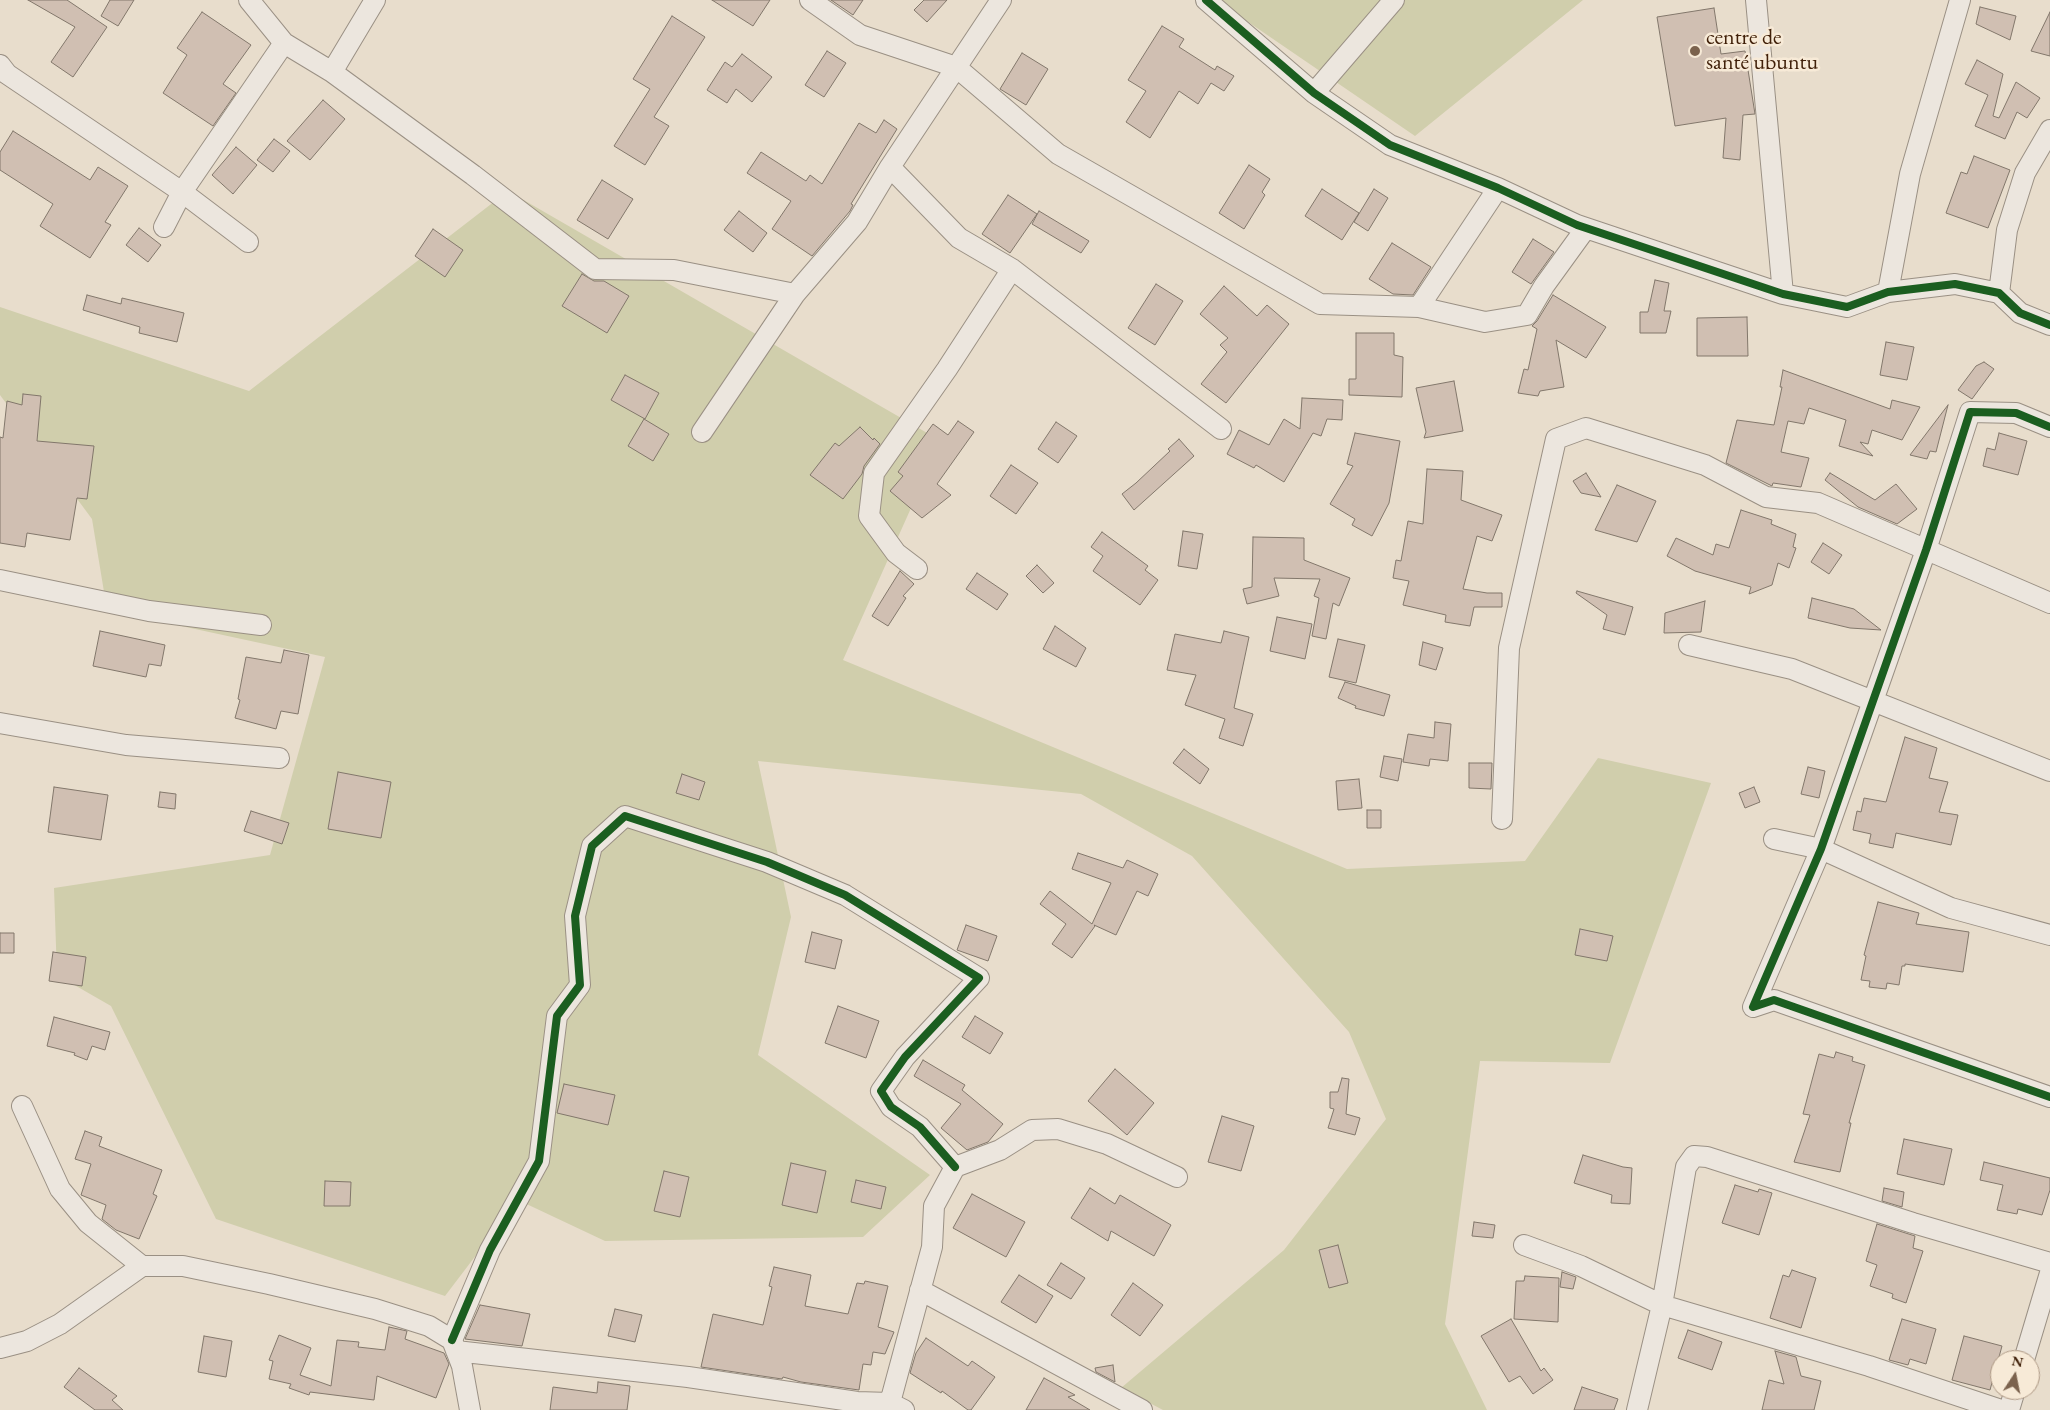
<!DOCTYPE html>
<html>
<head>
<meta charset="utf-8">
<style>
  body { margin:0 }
  #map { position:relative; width:2050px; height:1410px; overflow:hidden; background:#e8ddcc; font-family:"EB Garamond",serif }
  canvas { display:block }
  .north { position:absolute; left:1990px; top:1350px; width:50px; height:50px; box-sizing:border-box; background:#f7ead7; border:1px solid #ae9985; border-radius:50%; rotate:11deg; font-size:14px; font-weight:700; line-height:20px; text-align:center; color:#402009 }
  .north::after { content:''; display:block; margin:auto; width:18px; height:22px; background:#7b624d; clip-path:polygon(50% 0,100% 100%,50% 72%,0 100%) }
</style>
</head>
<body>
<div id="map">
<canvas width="2050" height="1410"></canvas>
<div class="north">N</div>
</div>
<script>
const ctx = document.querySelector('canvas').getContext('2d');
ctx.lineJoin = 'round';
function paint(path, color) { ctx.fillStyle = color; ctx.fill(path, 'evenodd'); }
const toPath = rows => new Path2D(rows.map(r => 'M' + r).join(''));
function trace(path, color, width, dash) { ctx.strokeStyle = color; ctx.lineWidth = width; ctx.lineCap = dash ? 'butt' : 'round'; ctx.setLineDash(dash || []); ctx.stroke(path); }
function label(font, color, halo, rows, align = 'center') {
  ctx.font = font + ' "EB Garamond",serif'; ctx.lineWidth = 5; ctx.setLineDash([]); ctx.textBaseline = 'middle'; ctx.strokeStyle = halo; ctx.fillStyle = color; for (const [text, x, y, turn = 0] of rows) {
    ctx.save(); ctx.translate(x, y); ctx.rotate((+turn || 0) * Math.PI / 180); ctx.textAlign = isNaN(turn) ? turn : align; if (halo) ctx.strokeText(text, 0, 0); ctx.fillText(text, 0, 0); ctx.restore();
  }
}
const green = toPath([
  [1216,0,1583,0,1415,136],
  [508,191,941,441,843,660,1347,869,1525,861,1598,758,1711,783,1610,1063,1480,1061,1445,1324,1487,1410,1163,1410,1121,1388,1284,1250,1386,1119,1349,1032,1192,856,1081,794,758,761,791,917,758,1055,930,1175,863,1237,605,1241,518,1200,445,1296,216,1219,111,1006,57,975,54,888,270,855,325,657,107,610,92,519,0,395,0,307,249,391]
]);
const building = toPath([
  [28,0,67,0,107,27,73,77,51,62,75,27,28,0],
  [110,0,134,0,118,26,101,16,110,0],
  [712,0,770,0,753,26,712,0],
  [831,0,863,0,853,15,831,0],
  [924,0,947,0,927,22,914,10,924,0],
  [1980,7,2016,16,2010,40,1976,24,1980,7],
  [1714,8,1721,54,1745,51,1755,114,1743,115,1740,160,1723,158,1726,118,1675,126,1657,17,1714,8],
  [202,12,251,45,223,84,236,93,213,126,163,93,187,55,177,48,202,12],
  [2050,12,2050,56,2031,51,2050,12],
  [672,16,705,37,654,117,669,126,645,165,614,146,650,89,633,79,672,16],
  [1162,26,1184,39,1179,47,1215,70,1217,66,1234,76,1224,91,1211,83,1198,104,1179,91,1150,138,1126,122,1146,91,1128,80,1162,26],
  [827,51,846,63,824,97,805,85,827,51],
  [1022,53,1048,69,1026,105,1000,89,1022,53],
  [742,54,772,77,752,102,736,89,727,103,707,90,725,62,732,67,742,54],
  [1977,60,2003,74,1993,116,1999,118,2016,82,2040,98,2027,118,2017,112,2005,139,1975,126,1988,95,1965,84,1977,60],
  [323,100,345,119,310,160,287,141,323,100],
  [884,120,897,129,851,204,853,205,850,211,812,256,772,229,791,201,747,173,761,152,806,181,810,175,822,184,859,123,876,133,884,120],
  [13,131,90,180,98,167,128,186,105,222,111,225,90,258,40,226,53,204,0,170,0,152,13,131],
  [274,139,290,151,273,172,257,160,274,139],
  [236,147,257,165,233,194,212,175,236,147],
  [1974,156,2010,170,1988,228,1946,213,1961,172,1967,174,1974,156],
  [1249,165,1270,179,1262,192,1265,195,1244,229,1219,213,1249,165],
  [602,180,633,199,608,239,577,220,602,180],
  [1322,189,1359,213,1342,240,1305,216,1322,189],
  [1374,189,1388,198,1368,231,1354,222,1374,189],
  [1008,195,1037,214,1010,253,982,234,1008,195],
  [739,211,767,233,753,252,724,230,739,211],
  [1039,211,1089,241,1081,253,1032,224,1039,211],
  [139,228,161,245,148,262,126,245,139,228],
  [433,229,463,250,445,277,415,256,433,229],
  [1533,239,1554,252,1531,284,1512,272,1533,239],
  [1392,243,1431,267,1413,295,1393,294,1369,279,1392,243],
  [582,274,594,281,604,281,629,296,607,333,562,306,582,274],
  [1655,280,1669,283,1664,311,1671,311,1666,333,1640,333,1640,312,1648,312,1655,280],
  [1156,284,1183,301,1155,345,1128,328,1156,284],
  [1224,286,1257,316,1267,305,1289,324,1226,403,1201,384,1227,352,1220,345,1228,338,1200,314,1224,286],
  [87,295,121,304,122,298,184,313,177,342,139,333,140,327,83,310,87,295],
  [1553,295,1606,327,1586,358,1556,340,1564,387,1540,391,1538,396,1518,393,1524,369,1528,370,1537,329,1532,326,1537,321,1553,295],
  [1747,317,1748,356,1697,356,1697,318,1747,317],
  [1356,333,1394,333,1394,355,1403,357,1402,397,1349,395,1349,379,1356,379,1356,333],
  [1886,342,1914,347,1907,380,1880,375,1886,342],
  [1984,362,1994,369,1972,399,1958,390,1976,366,1984,362],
  [1783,370,1890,409,1892,400,1920,407,1902,440,1872,430,1868,444,1860,442,1873,456,1839,446,1846,420,1809,408,1804,424,1788,421,1781,452,1809,458,1801,487,1773,483,1772,486,1726,463,1737,420,1774,425,1782,387,1780,387,1783,370],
  [625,375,659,393,645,419,611,400,625,375],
  [1454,381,1463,431,1424,438,1426,432,1416,388,1454,381],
  [23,394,41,396,37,441,94,446,87,499,77,498,70,540,27,533,25,547,0,543,0,437,3,438,7,401,22,405,23,394],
  [1302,398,1343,400,1342,420,1327,419,1321,436,1313,433,1284,482,1256,465,1254,468,1227,454,1239,430,1269,445,1284,419,1300,429,1302,398],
  [1948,405,1936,452,1930,451,1927,459,1910,455,1948,405],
  [644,419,669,434,653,461,628,446,644,419],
  [958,421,974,432,937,484,951,495,922,518,890,491,903,476,898,472,933,424,948,435,958,421],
  [1056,422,1077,436,1058,463,1038,449,1056,422],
  [860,427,873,440,874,438,880,444,864,466,862,474,843,499,810,475,835,443,839,446,860,427],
  [1355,433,1400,441,1389,503,1372,536,1352,525,1355,519,1330,504,1353,466,1347,464,1355,433],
  [1999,433,2027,441,2018,475,1983,466,1987,448,1995,450,1999,433],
  [1179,439,1194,456,1134,510,1122,494,1136,483,1170,451,1168,449,1179,439],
  [1011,465,1038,483,1016,514,990,496,1011,465],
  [1427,469,1463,471,1461,500,1502,515,1492,541,1477,536,1463,589,1487,593,1502,593,1502,607,1474,607,1470,626,1445,622,1446,615,1403,605,1409,581,1393,578,1396,560,1401,561,1408,521,1423,524,1427,469],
  [1586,473,1601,497,1581,493,1573,481,1586,473],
  [1830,473,1875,500,1896,484,1917,509,1897,524,1858,507,1825,480,1830,473],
  [1617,485,1656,501,1637,542,1595,530,1617,485],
  [1741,510,1772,520,1771,524,1796,534,1793,547,1796,548,1789,568,1778,563,1772,585,1749,594,1751,587,1695,571,1667,556,1676,538,1713,555,1716,544,1729,548,1741,510],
  [1183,531,1203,534,1197,569,1178,566,1183,531],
  [1102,532,1148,566,1145,570,1158,580,1140,605,1093,571,1103,556,1091,547,1102,532],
  [1253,537,1304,538,1304,560,1350,578,1339,606,1333,603,1326,639,1312,636,1319,598,1314,596,1320,579,1274,578,1279,596,1247,604,1243,589,1252,587,1253,537],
  [1823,543,1842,555,1829,574,1811,562,1823,543],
  [1037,565,1054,583,1043,593,1026,576,1037,565],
  [900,571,914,584,903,596,906,598,888,626,872,616,900,571],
  [977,573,1008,594,997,610,966,589,977,573],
  [1577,591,1633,607,1625,635,1603,629,1607,615,1576,593,1577,591],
  [1812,598,1854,609,1881,630,1850,628,1808,618,1812,598],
  [1705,601,1701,632,1664,633,1665,613,1705,601],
  [1277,617,1312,624,1305,659,1270,651,1277,617],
  [1055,626,1086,648,1076,667,1043,649,1055,626],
  [100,631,165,645,161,666,149,664,146,677,93,666,100,631],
  [1224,631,1249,637,1234,708,1253,714,1243,746,1219,738,1225,719,1185,705,1196,675,1167,670,1175,634,1221,643,1224,631],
  [1338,639,1365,645,1356,683,1329,677,1338,639],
  [1423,642,1443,648,1436,670,1419,665,1423,642],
  [284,650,309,655,298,714,281,711,276,729,235,718,240,700,238,699,246,657,281,663,284,650],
  [1345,682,1390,695,1384,716,1355,708,1356,706,1338,698,1345,682],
  [1435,722,1451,724,1448,761,1430,759,1429,766,1403,762,1408,734,1434,738,1435,722],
  [1905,737,1937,748,1929,778,1948,782,1939,812,1958,815,1951,845,1896,833,1893,848,1869,843,1871,834,1853,830,1857,811,1861,812,1864,798,1886,802,1905,737],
  [1184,749,1209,769,1200,784,1173,763,1184,749],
  [1384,756,1402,759,1398,781,1380,777,1384,756],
  [1469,763,1492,763,1491,789,1469,788,1469,763],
  [1808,767,1825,771,1819,798,1801,794,1808,767],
  [338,772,391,782,381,838,328,829,338,772],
  [682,774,705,782,699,800,676,793,682,774],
  [1359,779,1362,808,1338,810,1336,781,1359,779],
  [54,787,108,795,101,840,48,832,54,787],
  [1754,787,1760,802,1745,808,1739,793,1754,787],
  [160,792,176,794,175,809,158,807,160,792],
  [1367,810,1381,810,1381,828,1367,828,1367,810],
  [251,811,289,823,282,844,244,831,251,811],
  [1078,853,1123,868,1127,860,1158,874,1148,896,1137,891,1116,935,1094,925,1095,926,1072,958,1052,944,1066,924,1040,904,1050,891,1092,924,1111,883,1072,869,1078,853],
  [1878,902,1919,913,1916,924,1969,932,1963,972,1905,964,1905,966,1902,966,1899,985,1887,983,1886,989,1869,987,1870,981,1861,980,1866,956,1864,955,1878,902],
  [966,925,997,936,988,961,957,950,966,925],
  [1580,929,1613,936,1607,961,1575,955,1580,929],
  [812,932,842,940,835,969,805,962,812,932],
  [0,933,14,933,14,953,0,953,0,933],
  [53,952,86,957,82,986,49,981,53,952],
  [838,1006,879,1021,866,1058,825,1043,838,1006],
  [975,1016,1003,1033,990,1054,962,1037,975,1016],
  [54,1017,110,1032,105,1050,92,1046,87,1060,74,1055,75,1053,47,1046,54,1017],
  [1836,1052,1853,1057,1852,1061,1865,1065,1849,1123,1851,1123,1840,1172,1794,1162,1810,1115,1803,1114,1819,1054,1834,1058,1836,1052],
  [923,1060,965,1085,962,1090,1003,1124,988,1142,967,1150,941,1128,961,1104,914,1076,923,1060],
  [1115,1069,1154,1103,1127,1135,1088,1101,1115,1069],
  [1342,1078,1349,1079,1346,1114,1360,1118,1355,1135,1328,1128,1334,1109,1330,1108,1330,1092,1338,1092,1342,1078],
  [564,1084,615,1095,608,1125,557,1113,564,1084],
  [1222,1116,1254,1126,1241,1171,1208,1162,1222,1116],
  [85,1131,102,1137,99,1146,162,1170,153,1194,157,1196,139,1239,116,1230,102,1219,106,1205,81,1195,91,1164,75,1159,85,1131],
  [1904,1139,1952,1149,1944,1185,1897,1174,1904,1139],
  [1583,1155,1623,1167,1632,1168,1630,1204,1611,1203,1612,1195,1574,1183,1583,1155],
  [1984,1162,2050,1178,2050,1190,2042,1215,2018,1209,2017,1214,1997,1210,2003,1185,1980,1180,1984,1162],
  [791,1163,826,1171,817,1213,782,1205,791,1163],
  [664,1171,689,1177,680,1217,654,1211,664,1171],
  [856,1180,886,1187,881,1209,851,1202,856,1180],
  [325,1181,351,1182,350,1206,324,1206,325,1181],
  [1735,1185,1758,1192,1759,1189,1772,1193,1759,1235,1722,1223,1735,1185],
  [1090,1188,1115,1204,1120,1195,1171,1225,1154,1256,1111,1231,1108,1241,1071,1218,1090,1188],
  [1884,1188,1904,1192,1902,1207,1882,1201,1884,1188],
  [972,1194,1025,1222,1006,1257,953,1228,972,1194],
  [1474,1222,1495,1225,1493,1238,1472,1236,1474,1222],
  [1877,1224,1915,1236,1913,1248,1923,1251,1906,1303,1892,1298,1893,1294,1870,1286,1877,1265,1866,1261,1877,1224],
  [1338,1245,1348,1283,1329,1288,1319,1250,1338,1245],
  [1061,1263,1085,1278,1071,1299,1047,1285,1061,1263],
  [774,1267,811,1275,805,1306,848,1314,857,1283,864,1284,865,1281,888,1286,878,1327,894,1332,885,1354,873,1352,871,1365,863,1364,859,1390,801,1382,783,1377,782,1379,701,1367,713,1314,763,1325,772,1287,769,1286,774,1267],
  [1792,1270,1816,1278,1801,1328,1770,1318,1783,1275,1789,1277,1792,1270],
  [1562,1272,1576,1277,1573,1289,1560,1287,1562,1272],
  [1019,1275,1053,1296,1036,1323,1001,1302,1019,1275],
  [1525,1276,1559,1278,1558,1322,1514,1319,1516,1281,1524,1281,1525,1276],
  [1133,1283,1163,1305,1140,1336,1111,1315,1133,1283],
  [480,1305,530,1314,522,1346,465,1339,480,1305],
  [615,1309,642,1315,635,1342,608,1336,615,1309],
  [1511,1319,1541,1371,1544,1368,1553,1380,1533,1394,1520,1376,1509,1382,1481,1336,1511,1319],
  [1902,1319,1936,1329,1926,1364,1910,1359,1908,1365,1889,1360,1902,1319],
  [389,1327,407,1331,405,1339,444,1353,449,1364,436,1398,377,1376,374,1400,310,1392,309,1395,289,1388,291,1384,269,1379,273,1361,269,1360,279,1335,311,1348,300,1375,331,1386,337,1340,359,1342,358,1347,385,1350,389,1327],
  [1688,1330,1722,1342,1712,1370,1678,1358,1688,1330],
  [204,1336,232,1341,226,1377,198,1372,204,1336],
  [1964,1336,2002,1346,1990,1390,1952,1380,1964,1336],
  [926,1338,968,1366,972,1361,995,1377,971,1410,968,1410,942,1391,941,1393,910,1373,916,1353,926,1338],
  [1775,1351,1796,1357,1801,1376,1821,1381,1814,1410,1762,1410,1769,1380,1784,1384,1775,1351],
  [1113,1365,1115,1382,1096,1372,1095,1368,1113,1365],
  [79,1368,117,1396,112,1400,123,1410,95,1410,64,1387,79,1368],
  [1044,1378,1075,1395,1068,1397,1090,1410,1026,1410,1044,1378],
  [598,1382,630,1386,627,1410,550,1410,553,1387,597,1393,598,1382],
  [1582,1387,1618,1399,1614,1410,1574,1410,1582,1387]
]);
const minor = toPath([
  [249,0,284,43,332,72,473,175,595,269,674,270,795,294],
  [810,0,860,35,956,67,1058,154,1320,304,1419,307,1498,188],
  [1206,0,1314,93,1390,145,1498,188,1577,225,1783,294,1847,307,1888,292,1955,284,1999,293,2020,313,2050,325],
  [1756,0,1783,294],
  [0,65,7,74,182,192,248,242],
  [332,72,375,0],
  [1314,93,1394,0],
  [890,167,959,238,1012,269,1221,429],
  [164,227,182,192,284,43],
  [1888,292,1910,174,1960,0],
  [1999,293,2007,230,2025,173,2050,130],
  [1419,307,1485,322,1527,315,1544,286,1586,228],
  [2050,427,2016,413,1970,412,1926,550,1821,849,1753,1007,1774,1000,2050,1097],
  [702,432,795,294,857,222,890,167,1001,0],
  [917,569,896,553,869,516,874,473,947,369,1012,269],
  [0,580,149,611,261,625],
  [1689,645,1792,669,2050,771],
  [0,723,126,745,279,758],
  [1502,819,1509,648,1556,439,1586,428,1705,465,1766,497,1818,503,2050,603],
  [1774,839,1821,849,1951,908,2050,935],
  [22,1106,60,1189,88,1223,142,1266],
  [1524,1245,1581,1266,1662,1305,1869,1366,2001,1410],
  [920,1290,1142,1410],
  [452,1340,490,1250,539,1161,557,1016,580,985,575,916,592,846,625,816,767,862,845,895,979,978,905,1057,881,1091,891,1107,920,1127,955,1167],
  [0,1348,27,1341,60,1324,142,1266,183,1266,269,1284,375,1309,429,1326,452,1340,462,1366,470,1410],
  [456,1351,688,1377,857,1402,890,1403,904,1410],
  [2024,1360,2050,1273],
  [888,1410,932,1247,934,1206,955,1167,1000,1150,1032,1130,1058,1129,1107,1144,1177,1177],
  [1637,1410,1662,1305,1686,1167,1694,1156,1707,1157,1913,1223,2050,1263],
  [2009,1410,2015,1390]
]);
const cycleway = toPath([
  [1206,0,1314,93,1390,145,1498,188,1577,225,1783,294,1847,307,1888,292,1955,284,1999,293,2020,313,2050,325],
  [2050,427,2016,413,1970,412,1926,550,1821,849,1753,1007,1774,1000,2050,1097],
  [452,1340,490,1250,539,1161,557,1016,580,985,575,916,592,846,625,816,767,862,845,895,979,978,905,1057,881,1091,891,1107,920,1127,955,1167]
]);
const markers = [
  [1695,51,6,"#7b624d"]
];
const poiNames = [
  ["centre de",1706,38],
  ["santé ubuntu",1706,63]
];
paint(green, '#d0ceac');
paint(building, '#d0bfb2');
trace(building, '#82776b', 1);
trace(minor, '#9a9084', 22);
trace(minor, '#ece6de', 20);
trace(cycleway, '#1b5e20', 8);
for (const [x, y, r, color] of markers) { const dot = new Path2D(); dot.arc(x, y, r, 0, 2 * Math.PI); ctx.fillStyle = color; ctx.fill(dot); trace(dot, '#f7ead7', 2); }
label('22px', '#402009', '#f7ead7', poiNames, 'left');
</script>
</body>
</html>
